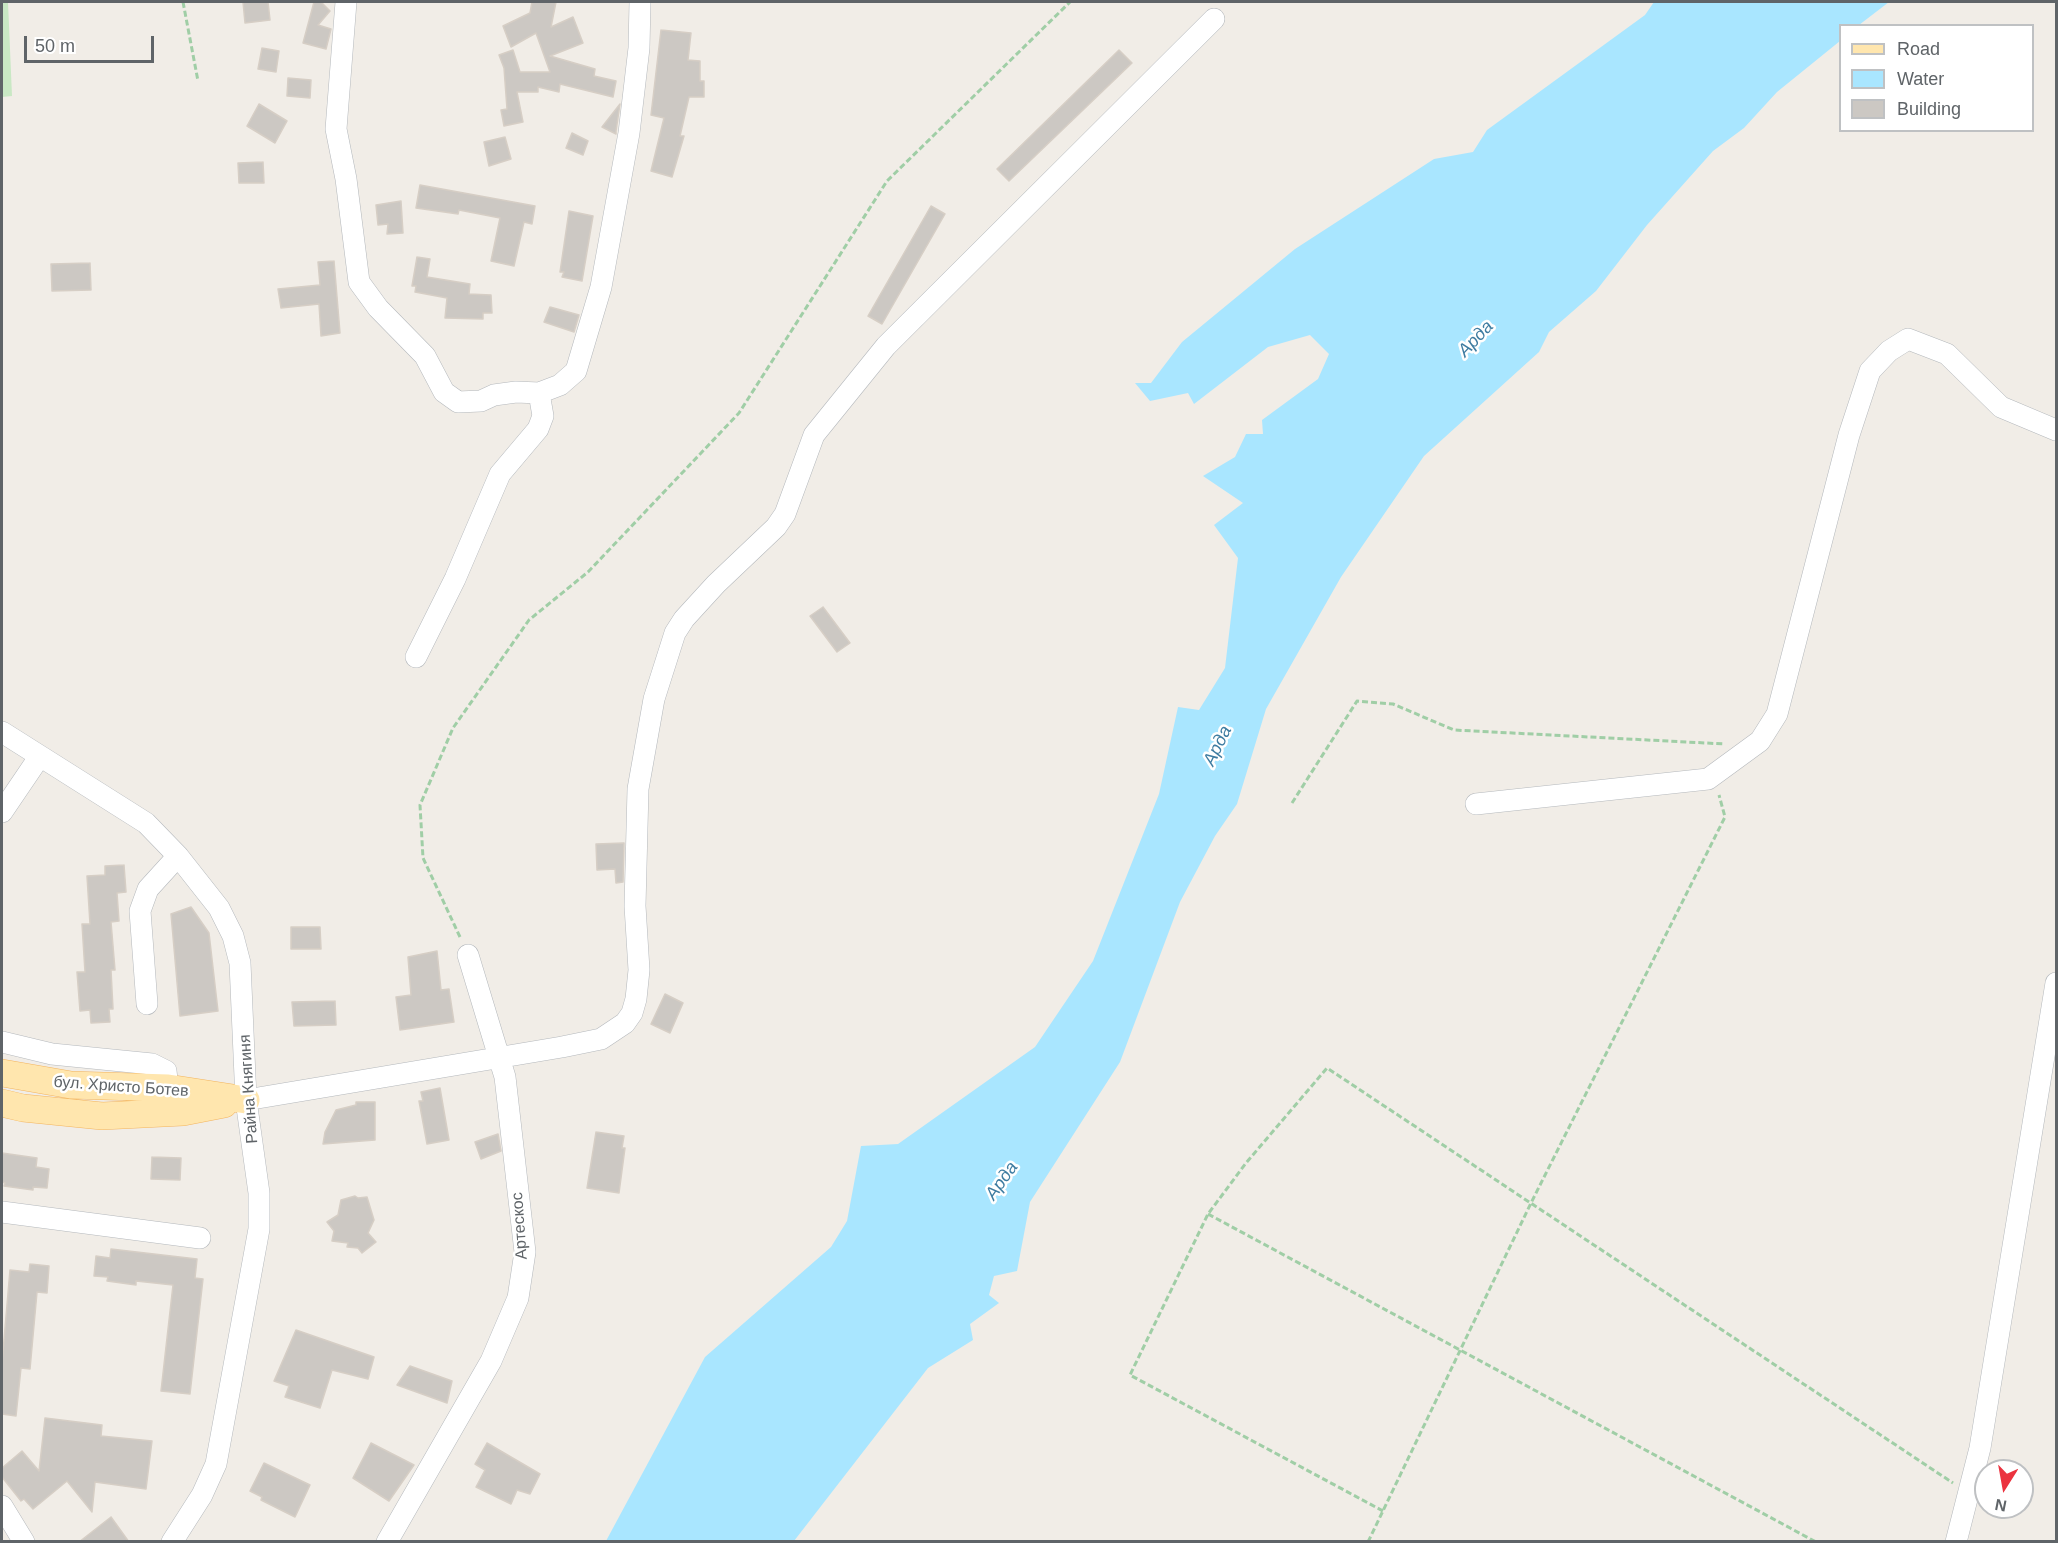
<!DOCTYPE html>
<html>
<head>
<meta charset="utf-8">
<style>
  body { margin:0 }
  #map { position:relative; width:2058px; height:1543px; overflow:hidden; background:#f1ede7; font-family:Arial,sans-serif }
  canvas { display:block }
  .frame { position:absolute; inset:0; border:3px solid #5f6468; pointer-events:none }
  .legend { position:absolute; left:1839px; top:24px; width:195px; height:108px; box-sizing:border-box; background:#fff; border:2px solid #bfc1c3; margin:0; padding:8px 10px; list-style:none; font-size:18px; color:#5f6468 }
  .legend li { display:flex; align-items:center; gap:12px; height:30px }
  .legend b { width:30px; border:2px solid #bfc1c3 }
  .north { position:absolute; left:1974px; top:1459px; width:60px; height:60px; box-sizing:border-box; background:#fff; border:2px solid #bfc1c3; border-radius:50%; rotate:191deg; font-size:16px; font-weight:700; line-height:24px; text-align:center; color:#5f6468 }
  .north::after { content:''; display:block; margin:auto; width:21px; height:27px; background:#eb333f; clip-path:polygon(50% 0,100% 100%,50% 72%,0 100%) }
  .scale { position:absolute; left:24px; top:36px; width:130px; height:27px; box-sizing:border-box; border:3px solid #5f6468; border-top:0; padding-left:8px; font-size:18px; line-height:21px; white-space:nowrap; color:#5f6468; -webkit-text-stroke:4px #fff; paint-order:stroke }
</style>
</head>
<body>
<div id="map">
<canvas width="2058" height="1543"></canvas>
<div class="frame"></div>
<ul class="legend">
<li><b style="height:8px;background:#ffe6ae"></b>Road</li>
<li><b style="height:16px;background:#a9e6ff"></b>Water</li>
<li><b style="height:16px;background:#ccc8c3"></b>Building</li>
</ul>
<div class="north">N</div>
<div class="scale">50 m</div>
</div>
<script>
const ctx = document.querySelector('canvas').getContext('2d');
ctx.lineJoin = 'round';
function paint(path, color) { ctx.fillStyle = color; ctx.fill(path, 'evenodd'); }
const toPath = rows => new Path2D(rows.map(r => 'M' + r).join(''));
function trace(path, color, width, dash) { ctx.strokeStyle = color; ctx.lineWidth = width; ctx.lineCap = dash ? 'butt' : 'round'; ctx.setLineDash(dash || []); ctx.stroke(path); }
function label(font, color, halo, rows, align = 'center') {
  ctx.font = font + ' Arial,sans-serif'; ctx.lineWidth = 5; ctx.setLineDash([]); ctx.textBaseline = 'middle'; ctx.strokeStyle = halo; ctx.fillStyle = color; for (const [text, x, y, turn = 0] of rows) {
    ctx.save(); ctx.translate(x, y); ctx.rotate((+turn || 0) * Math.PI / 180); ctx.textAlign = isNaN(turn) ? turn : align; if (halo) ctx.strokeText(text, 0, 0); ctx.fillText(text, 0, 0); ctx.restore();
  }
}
const green = toPath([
  [2,2,8,2,12,96,2,97]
]);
const water = toPath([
  [1654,2,1889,2,1859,25,1840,26,1840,41,1777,92,1744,128,1713,151,1647,225,1596,291,1549,332,1539,352,1424,456,1341,577,1266,709,1237,804,1215,836,1180,902,1120,1062,1030,1202,1017,1271,994,1276,989,1295,999,1303,970,1324,973,1340,928,1368,794,1541,606,1541,705,1357,831,1247,847,1221,861,1146,898,1144,1035,1047,1093,961,1159,794,1178,707,1199,710,1225,668,1238,558,1214,525,1243,503,1203,476,1235,457,1246,434,1263,434,1262,420,1318,379,1329,354,1310,335,1268,347,1194,404,1188,393,1150,401,1135,383,1151,383,1182,342,1295,249,1434,159,1473,152,1487,130,1645,15]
]);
const building = toPath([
  [243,2,268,2,270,20,245,23,243,2],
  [314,2,321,2,330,11,318,25,331,29,326,49,303,43,314,2],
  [532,2,556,2,551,27,573,17,583,43,550,56,595,69,594,76,616,81,613,97,560,84,559,92,538,87,538,92,517,92,523,122,504,126,501,110,507,109,504,68,499,55,513,50,520,72,550,72,536,33,511,47,503,26,530,13,532,2],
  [661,30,691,33,688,60,700,61,700,81,704,81,704,97,689,97,680,136,684,136,672,177,651,171,664,118,651,115,661,30],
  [262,48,279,51,276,72,258,69,262,48],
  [1119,50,1132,63,1009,181,997,169,1119,50],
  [288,78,311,80,310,98,287,96,288,78],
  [259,104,287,121,275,143,247,126,259,104],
  [620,104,616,131,616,134,602,127,620,104],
  [572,133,588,141,583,155,566,148,572,133],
  [505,137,511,159,489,166,484,142,505,137],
  [263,162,264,183,239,183,238,163,263,162],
  [420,185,535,206,532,224,524,222,514,266,491,261,500,218,459,210,458,214,416,208,420,185],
  [401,201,403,233,387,234,388,224,378,225,376,205,401,201],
  [931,206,945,214,882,324,868,316,931,206],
  [569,211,593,216,582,281,562,277,564,272,560,272,569,211],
  [417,257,430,259,427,277,470,284,469,294,491,295,492,313,483,313,483,319,445,318,447,298,415,292,416,286,412,286,417,257],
  [334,261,340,333,321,336,319,304,281,308,278,289,320,285,318,262,334,261],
  [90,263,91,290,52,291,51,264,90,263],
  [550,307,579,315,574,332,544,322,550,307],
  [823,607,850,643,837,652,810,616,823,607],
  [624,843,623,882,616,883,615,869,597,870,596,844,624,843],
  [124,865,126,892,117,893,119,921,111,922,115,970,111,970,113,1009,109,1009,110,1022,91,1023,90,1010,80,1011,77,972,85,972,82,924,90,924,87,876,105,875,105,866,124,865],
  [191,907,209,933,218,1011,180,1016,171,914,191,907],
  [291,927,320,927,321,949,291,949,291,927],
  [437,951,441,990,449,989,454,1022,400,1030,396,997,411,995,408,957,437,951],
  [665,994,683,1003,670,1033,651,1024,665,994],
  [335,1001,336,1025,294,1026,292,1002,335,1001],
  [440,1088,449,1140,427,1144,419,1101,423,1101,421,1092,440,1088],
  [356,1102,375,1102,375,1140,323,1144,325,1132,336,1110,356,1105,356,1102],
  [596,1132,624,1136,622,1148,625,1148,619,1193,587,1188,596,1132],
  [498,1134,501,1151,481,1159,475,1142,498,1134],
  [2,1153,37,1158,36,1167,49,1169,47,1188,33,1187,33,1190,4,1186,5,1183,2,1182,2,1153],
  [152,1157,181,1158,180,1180,151,1179,152,1157],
  [355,1196,358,1198,367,1197,374,1220,368,1233,376,1242,362,1253,358,1248,347,1247,348,1243,332,1241,334,1231,327,1222,338,1215,341,1200,355,1196],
  [111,1249,197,1259,195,1278,203,1279,190,1394,161,1391,173,1285,136,1281,136,1285,107,1281,108,1277,94,1276,96,1256,110,1258,111,1249],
  [30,1264,49,1266,47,1293,37,1292,30,1369,21,1368,16,1416,2,1414,2,1363,10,1270,29,1272,30,1264],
  [296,1330,374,1357,368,1379,332,1370,320,1408,285,1397,289,1386,274,1381,296,1330],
  [410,1366,452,1381,447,1403,397,1385,410,1366],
  [45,1418,102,1425,101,1436,152,1441,146,1489,95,1482,92,1512,67,1481,33,1509,24,1499,21,1501,2,1477,2,1468,22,1451,39,1471,45,1418],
  [371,1443,414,1465,389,1501,353,1478,371,1443],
  [487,1443,540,1474,530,1494,517,1490,511,1504,476,1487,485,1470,475,1464,487,1443],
  [264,1463,310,1485,295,1517,261,1500,262,1497,250,1491,264,1463],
  [111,1517,129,1542,79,1542,111,1517]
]);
const path = toPath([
  [183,2,198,81],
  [1292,803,1357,701,1393,704,1454,730,1725,744],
  [460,937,423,858,420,805,453,728,529,620,588,572,739,413,887,181,1070,2],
  [1208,1214,1816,1542],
  [1383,1511,1130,1375,1208,1214,1246,1163,1327,1068,1953,1483],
  [1368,1542,1531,1203,1725,817,1719,795]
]);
const minor = toPath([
  [346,2,336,129,346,179,359,282,378,308,425,356,444,392,458,402,481,401,494,395,516,392,539,393,560,385,576,371,601,287,629,133,639,48,640,2],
  [416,657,455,579,500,474,538,429,543,416,539,393],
  [2,732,146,823,178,856,219,908,233,936,240,963,246,1100,259,1193,259,1229,216,1464,202,1495,172,1542],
  [1476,804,1708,779,1760,741,1777,714,1849,435,1870,371,1889,351,1908,339,1947,354,2001,407,2056,430],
  [2,812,40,756],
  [147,1004,140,911,148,889,178,856],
  [2,1042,52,1054,152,1064,166,1071,168,1088],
  [246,1100,562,1047,601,1039,625,1023,632,1013,636,999,639,970,635,906,638,789,654,699,675,633,684,619,716,584,776,527,785,514,814,435,886,346,1214,19],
  [2,1212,200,1238],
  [2,1506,24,1542],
  [387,1542,491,1361,518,1298,525,1252,505,1077,468,955],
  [1956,1542,1980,1448,2056,983]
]);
const major = toPath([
  [2,1073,71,1085,168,1088,246,1100],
  [2,1103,23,1108,102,1116,183,1112,224,1104]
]);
const streetNames = [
  ["бул. Христо Ботев",121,1087,4],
  ["Райна Княгиня",249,1089,-94],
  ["Артескос",520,1226,-94]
];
const waterNames = [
  ["Арда",1476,339,-47],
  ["Арда",1218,746,-64],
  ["Арда",1002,1181,-55]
];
paint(green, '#c9e8c4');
paint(water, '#a9e6ff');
paint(building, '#ccc8c3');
trace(building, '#d6cec5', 1.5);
trace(minor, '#b4b8bc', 22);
trace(major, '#f3b45e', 28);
trace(path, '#a0cea6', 3, [6, 3]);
trace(minor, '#fff', 21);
trace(major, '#ffe6ae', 27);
label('16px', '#5f6468', '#fff', streetNames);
label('italic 18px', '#3e7ca1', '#fff', waterNames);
</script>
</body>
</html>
